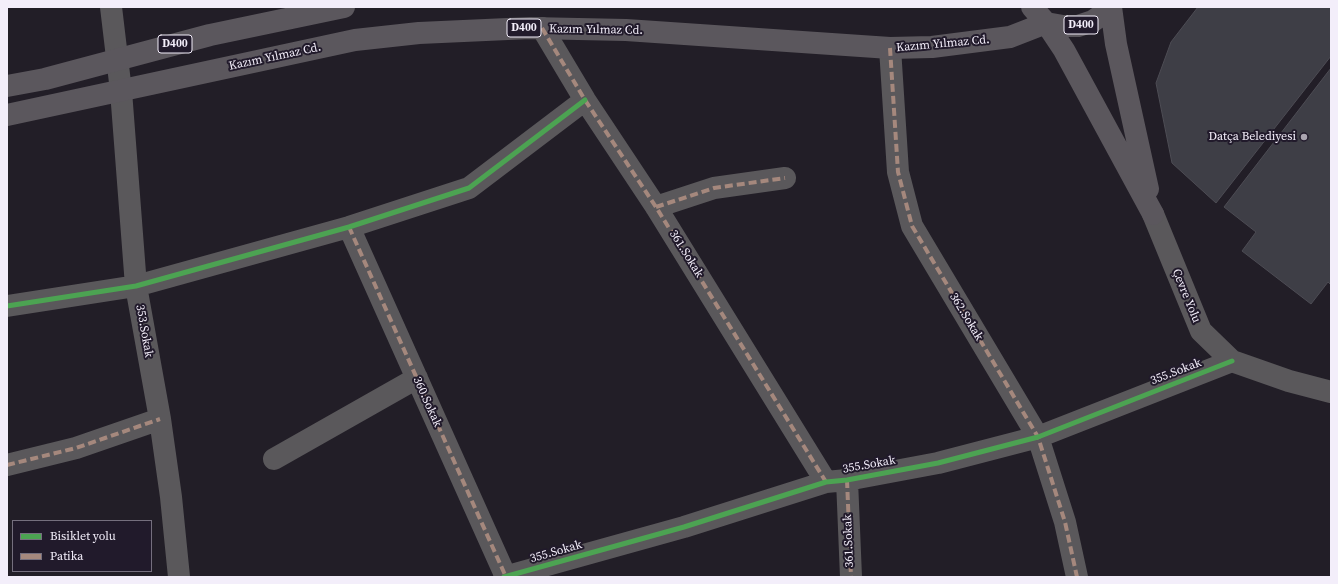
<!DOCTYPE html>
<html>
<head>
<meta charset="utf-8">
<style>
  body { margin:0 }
  #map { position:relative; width:1338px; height:584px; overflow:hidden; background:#221e27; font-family:"Source Serif 4",serif }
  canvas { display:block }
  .frame { position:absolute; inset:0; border:8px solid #f3eefa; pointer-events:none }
  .legend { position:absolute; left:12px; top:520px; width:140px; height:52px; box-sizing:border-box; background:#211a2b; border:1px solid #756f7e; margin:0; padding:5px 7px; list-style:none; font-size:12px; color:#f3eefa }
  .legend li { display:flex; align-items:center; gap:8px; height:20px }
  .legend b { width:20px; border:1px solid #756f7e }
</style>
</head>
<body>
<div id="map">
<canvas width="1338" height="584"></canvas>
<div class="frame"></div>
<ul class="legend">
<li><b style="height:5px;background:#4ca352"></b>Bisiklet yolu</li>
<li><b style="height:5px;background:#a5887d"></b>Patika</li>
</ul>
</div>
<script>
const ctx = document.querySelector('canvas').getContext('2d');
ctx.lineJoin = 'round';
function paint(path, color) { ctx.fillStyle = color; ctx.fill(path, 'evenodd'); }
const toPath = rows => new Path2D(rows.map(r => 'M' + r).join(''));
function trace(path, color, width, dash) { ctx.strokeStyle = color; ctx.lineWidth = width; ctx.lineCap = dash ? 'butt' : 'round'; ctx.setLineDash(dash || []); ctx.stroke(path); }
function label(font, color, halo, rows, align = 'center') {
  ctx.font = font + ' "Source Serif 4",serif'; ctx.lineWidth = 4; ctx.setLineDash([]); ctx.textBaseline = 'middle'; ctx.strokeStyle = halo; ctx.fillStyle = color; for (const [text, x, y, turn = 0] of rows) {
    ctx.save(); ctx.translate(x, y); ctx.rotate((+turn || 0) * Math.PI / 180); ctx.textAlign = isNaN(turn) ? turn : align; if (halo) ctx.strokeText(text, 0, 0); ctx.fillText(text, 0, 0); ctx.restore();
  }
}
const building = toPath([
  [1198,7,1331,7,1331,56,1216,203,1172,163,1156,83,1171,42,1198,7],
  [1331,68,1331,285,1328,282,1311,304,1242,251,1256,232,1224,207,1331,68]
]);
const minor = toPath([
  [111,7,121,91,136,286,160,419,171,497,179,577],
  [542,28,585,100,656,207,826,482],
  [890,48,898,172,912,226,1038,437,1065,522,1077,577],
  [656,207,714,188,785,178],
  [349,227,506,577],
  [7,306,136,286,349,227,469,188,585,100],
  [274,459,417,378],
  [7,465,76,448,160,419],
  [847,480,851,577],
  [504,577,684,527,826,482,847,480,938,463,1038,437,1232,361]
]);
const tertiary = toPath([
  [1153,214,1201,331,1232,361,1289,381,1331,392]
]);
const trunk = toPath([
  [1032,7,1046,23,1064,50,1153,214],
  [1111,7,1116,44,1148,189],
  [1046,23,1063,26,1078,26,1093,21,1111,8],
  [7,86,45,79,210,35,344,7],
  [7,115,355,40,419,33,530,28,626,30,890,48,932,47,1010,37,1046,23]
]);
const quiet = toPath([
  [542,28,585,100,656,207,826,482],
  [890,48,898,172,912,226,1038,437,1065,522,1077,577],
  [656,207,714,188,785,178],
  [349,227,506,577],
  [7,465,76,448,160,419],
  [847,480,851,577]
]);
const cycleway = toPath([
  [7,306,136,286,349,227,469,188,585,100],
  [504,577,684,527,826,482,847,480,938,463,1038,437,1232,361]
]);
const markers = [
  [1304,137,4,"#aaa5b0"]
];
const shields = [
  [1081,25,34],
  [524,28,34],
  [175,44,34]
];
const shieldNames = [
  ["D400",1081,25],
  ["D400",524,28],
  ["D400",175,44]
];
const streetNames = [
  ["Kazım Yılmaz Cd.",596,30,1],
  ["Kazım Yılmaz Cd.",943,44,-5],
  ["Kazım Yılmaz Cd.",275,57,-12],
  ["361.Sokak",686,254,58],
  ["Çevre Yolu",1186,296,68],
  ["362.Sokak",966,317,59],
  ["353.Sokak",144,331,80],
  ["355.Sokak",1176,372,-21],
  ["360.Sokak",427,402,66],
  ["355.Sokak",869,465,-10],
  ["361.Sokak",849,541,-92],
  ["355.Sokak",556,552,-16]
];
const poiNames = [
  ["Datça Belediyesi",1296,137]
];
paint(building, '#3e3e46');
trace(building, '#4d4c54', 1);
trace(minor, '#5a585b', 22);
trace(tertiary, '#5a585b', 22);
trace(trunk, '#5b575d', 22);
trace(quiet, '#a5887d', 4, [8, 4]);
trace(cycleway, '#4ca352', 5);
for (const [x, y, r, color] of markers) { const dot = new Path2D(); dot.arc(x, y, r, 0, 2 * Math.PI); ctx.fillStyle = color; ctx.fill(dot); trace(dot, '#211a2b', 1.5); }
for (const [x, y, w] of shields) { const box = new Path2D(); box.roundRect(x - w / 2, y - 9, w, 18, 3); ctx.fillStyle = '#211a2b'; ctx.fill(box); trace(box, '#f3eefa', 1); }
label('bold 11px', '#f3eefa', null, shieldNames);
label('12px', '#f3eefa', '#211a2b', streetNames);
label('12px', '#f3eefa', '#211a2b', poiNames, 'right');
</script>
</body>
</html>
